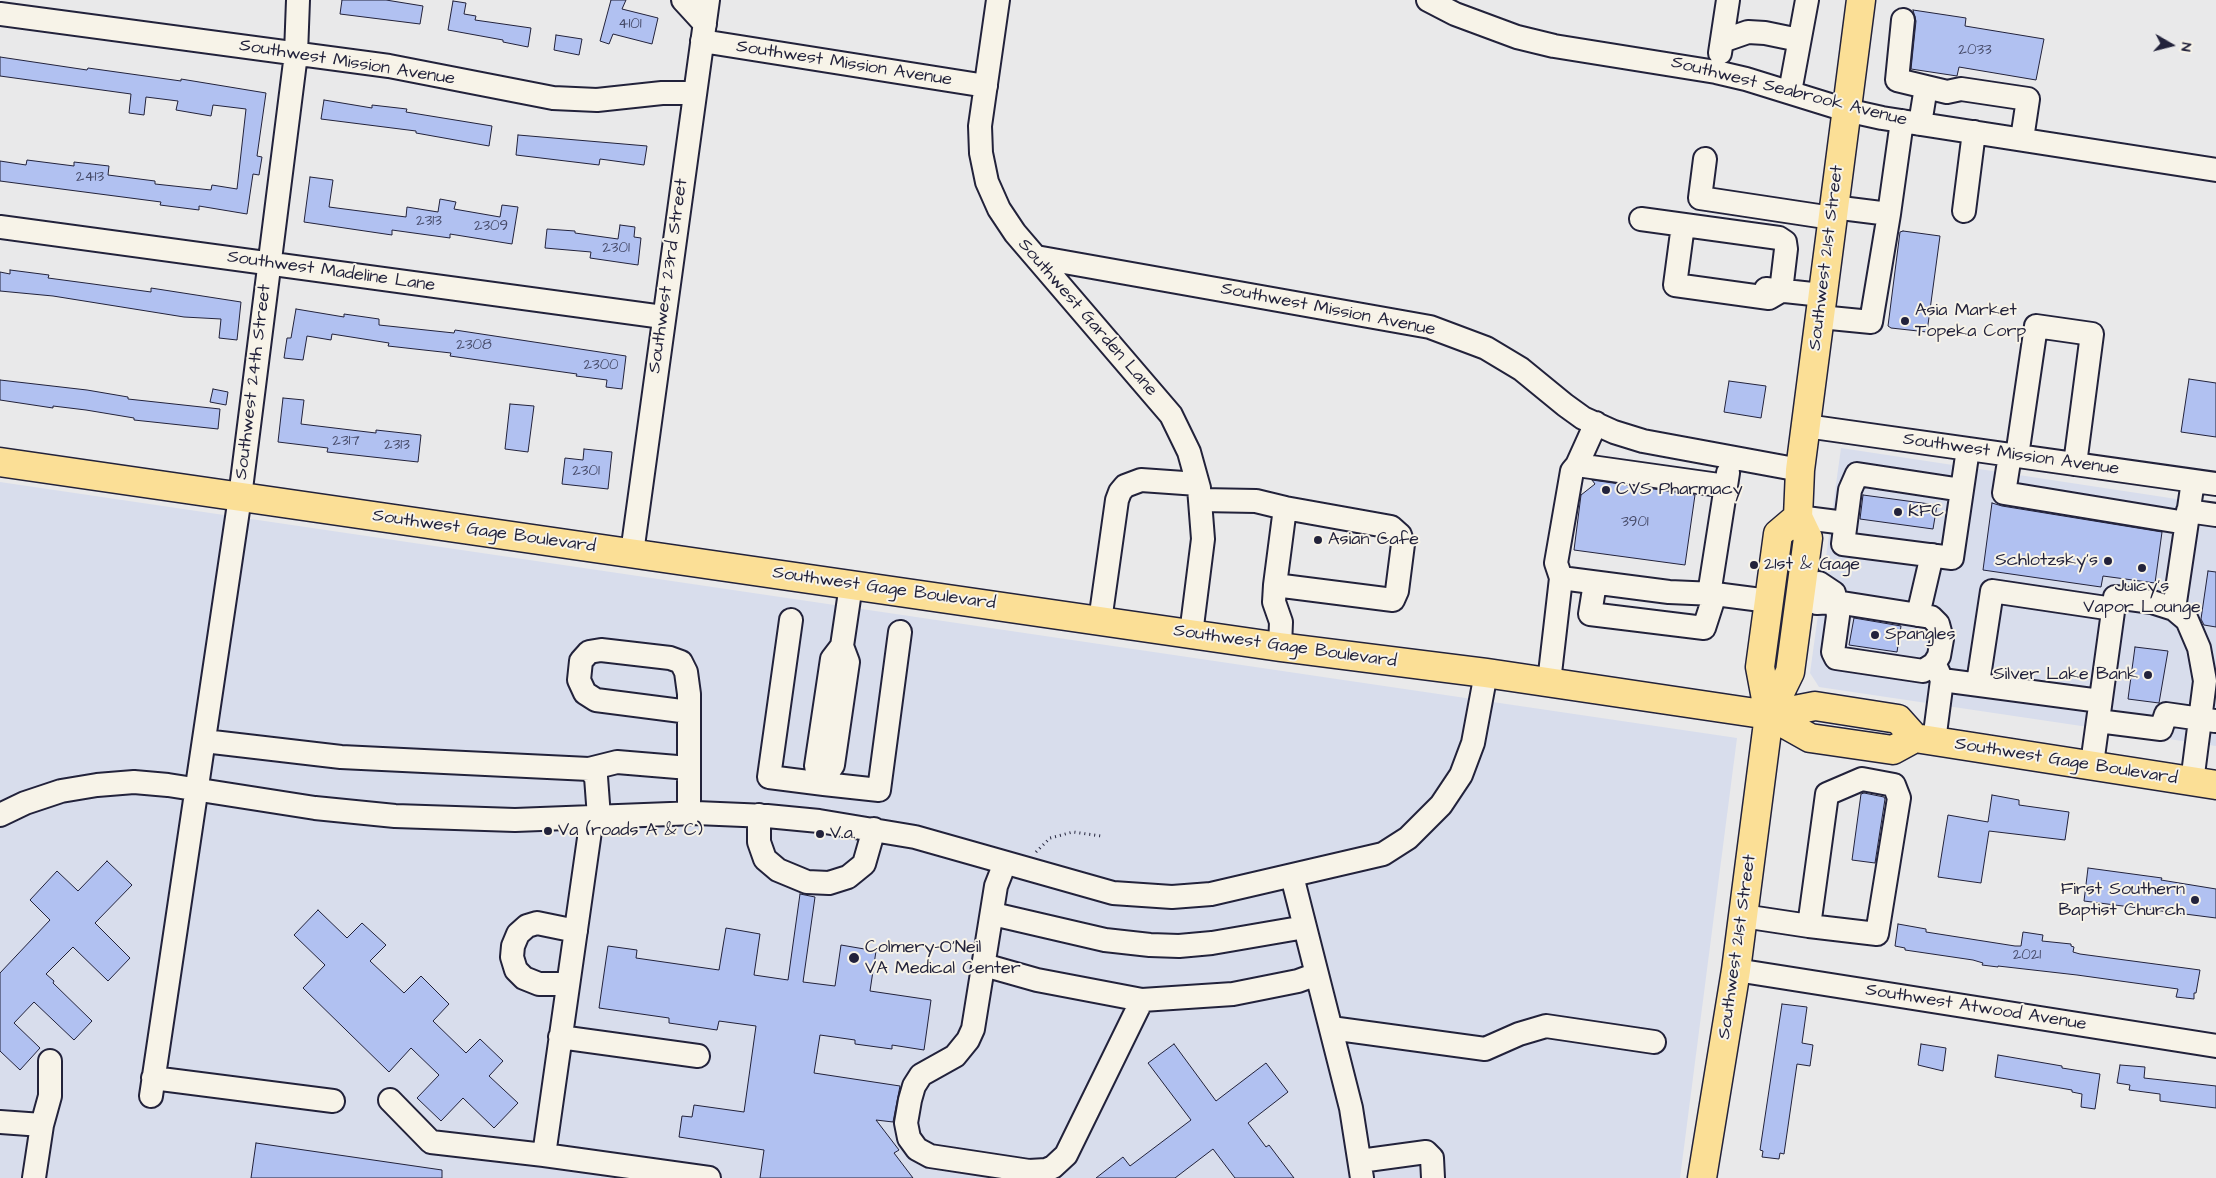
<!DOCTYPE html>
<html>
<head>
<meta charset="utf-8">
<style>
  body { margin:0 }
  #map { position:relative; width:2216px; height:1178px; overflow:hidden; background:#e9e9ea; font-family:"Architects Daughter",sans-serif }
  canvas { display:block }
  .north { position:absolute; left:2146px; top:20px; width:50px; height:50px; -webkit-text-stroke:4px #f7f3e8; paint-order:stroke; rotate:98deg; font-size:14px; font-weight:700; line-height:20px; text-align:center; color:#22223b }
  .north::after { content:''; display:block; margin:auto; width:18px; height:22px; background:#22223b; clip-path:polygon(50% 0,100% 100%,50% 72%,0 100%) }
</style>
</head>
<body>
<div id="map">
<canvas width="2216" height="1178"></canvas>
<div class="north">N</div>
</div>
<script>
const ctx = document.querySelector('canvas').getContext('2d');
ctx.lineJoin = 'round';
function paint(path, color) { ctx.fillStyle = color; ctx.fill(path, 'evenodd'); }
const toPath = rows => new Path2D(rows.map(r => 'M' + r).join(''));
function trace(path, color, width, dash) { ctx.strokeStyle = color; ctx.lineWidth = width; ctx.lineCap = dash ? 'butt' : 'round'; ctx.setLineDash(dash || []); ctx.stroke(path); }
function label(font, color, halo, rows, align = 'center') {
  ctx.font = font + ' "Architects Daughter",sans-serif'; ctx.lineWidth = 4; ctx.setLineDash([]); ctx.textBaseline = 'middle'; ctx.strokeStyle = halo; ctx.fillStyle = color; for (const [text, x, y, turn = 0] of rows) {
    ctx.save(); ctx.translate(x, y); ctx.rotate((+turn || 0) * Math.PI / 180); ctx.textAlign = isNaN(turn) ? turn : align; if (halo) ctx.strokeText(text, 0, 0); ctx.fillText(text, 0, 0); ctx.restore();
  }
}
const built = toPath([
  [1841,448,2216,505,2216,746,1819,687,1810,673],
  [0,482,1737,738,1680,1178,0,1178]
]);
const building = toPath([
  [342,0,386,0,423,6,420,24,340,14,342,0],
  [611,0,626,0,622,9,658,18,652,44,613,34,609,44,600,41,611,0],
  [453,1,466,3,464,14,476,16,475,20,531,28,528,47,503,42,503,40,448,30,453,1],
  [1913,10,1966,18,1965,26,2044,39,2036,80,1959,67,1957,76,1911,69,1916,21,1913,10],
  [556,35,582,39,579,55,554,50,556,35],
  [0,57,87,70,88,68,181,81,181,79,266,93,257,156,262,157,259,175,253,174,247,214,199,206,199,210,160,205,161,202,0,181,0,161,26,165,27,160,74,166,74,162,109,166,108,175,155,181,155,184,211,190,212,185,237,189,246,109,213,105,211,116,176,110,178,101,146,97,144,115,129,113,131,94,0,76,0,57],
  [324,100,372,108,372,105,407,109,406,112,492,126,489,146,416,133,416,131,321,119,324,100],
  [518,135,647,146,644,165,600,159,599,165,516,155,518,135],
  [310,177,333,180,329,207,406,217,407,207,438,212,440,199,456,202,454,209,500,217,502,205,518,207,512,244,450,234,450,238,392,230,392,235,304,222,310,177],
  [620,225,635,227,634,237,641,238,638,265,590,258,591,252,545,248,547,229,575,231,575,233,618,239,620,225],
  [1903,231,1940,236,1927,332,1891,328,1888,326,1900,232,1903,231],
  [10,270,49,275,48,278,93,284,151,292,151,288,241,302,237,340,219,338,221,319,184,317,53,296,0,291,0,272,10,274,10,270],
  [296,309,344,317,344,314,379,319,379,325,454,333,455,330,626,356,622,389,606,387,607,380,576,376,577,374,450,356,451,353,388,346,389,343,332,334,331,340,307,336,303,360,284,358,287,338,291,338,296,309],
  [2189,379,2216,383,2216,437,2181,432,2189,379],
  [0,380,87,390,128,397,128,399,220,409,218,429,134,420,134,418,86,410,53,406,53,408,0,400,0,380],
  [1729,381,1766,386,1761,418,1724,412,1729,381],
  [213,389,228,392,226,405,210,402,213,389],
  [283,398,304,400,301,424,376,433,376,430,421,435,418,462,327,452,328,448,278,442,283,398],
  [510,404,534,406,528,452,505,449,510,404],
  [584,449,612,452,608,489,562,484,565,458,583,460,584,449],
  [1592,480,1695,495,1685,565,1574,550,1581,495,1595,484,1592,480],
  [1863,495,1937,505,1933,529,1860,519,1863,495],
  [1992,503,2002,506,2162,532,2155,583,2103,576,2101,587,1983,570,1992,503],
  [2208,571,2216,572,2216,627,2204,625,2201,619,2208,571],
  [1854,618,1901,626,1897,652,1849,645,1854,618],
  [2135,647,2168,651,2159,703,2128,699,2135,647],
  [1864,793,1884,797,1885,799,1875,863,1852,860,1861,794,1864,793],
  [1992,795,2019,800,2019,805,2069,812,2065,840,1989,831,1981,883,1938,877,1948,815,1988,822,1992,795],
  [107,861,132,885,95,923,130,958,108,981,73,947,46,974,54,981,53,983,92,1021,74,1040,34,1002,14,1023,40,1048,20,1070,0,1051,0,973,50,920,30,900,57,871,78,891,107,861],
  [2088,868,2162,878,2161,880,2216,889,2216,918,2084,901,2088,868],
  [800,894,815,897,803,982,835,986,841,945,876,951,870,991,931,1000,924,1050,892,1045,892,1049,855,1044,855,1040,820,1035,814,1073,900,1086,893,1122,876,1120,899,1150,894,1153,913,1178,760,1178,764,1150,679,1137,682,1116,692,1117,694,1105,744,1112,756,1026,719,1021,717,1030,669,1023,669,1018,599,1008,608,946,637,950,636,958,719,970,726,928,760,934,754,975,788,980,800,894],
  [318,910,347,938,362,923,386,945,370,961,404,993,421,976,449,1004,433,1021,466,1053,480,1039,503,1061,489,1076,518,1103,494,1128,463,1098,441,1121,417,1098,439,1075,411,1048,389,1072,303,988,325,965,294,935,318,910],
  [1898,924,1926,929,1926,932,2015,946,2021,946,2023,932,2043,935,2042,941,2071,944,2071,946,2074,947,2073,952,2080,954,2200,970,2196,993,2194,993,2194,999,2176,997,2178,989,2077,975,1998,966,1998,967,1982,965,1983,963,1973,960,1905,950,1905,948,1895,946,1898,924],
  [1782,1004,1807,1007,1802,1043,1813,1045,1810,1066,1797,1064,1784,1154,1780,1153,1779,1159,1762,1157,1763,1151,1760,1150,1782,1004],
  [1174,1044,1216,1101,1266,1063,1288,1092,1248,1123,1266,1147,1269,1145,1294,1178,1235,1178,1213,1149,1175,1178,1096,1178,1123,1157,1130,1166,1191,1120,1148,1063,1174,1044],
  [1921,1044,1946,1048,1943,1071,1918,1065,1921,1044],
  [1998,1055,2062,1066,2062,1068,2100,1074,2095,1109,2081,1107,2082,1094,2072,1092,2072,1090,1995,1077,1998,1055],
  [2120,1065,2145,1067,2144,1078,2216,1086,2216,1108,2160,1101,2160,1094,2129,1090,2130,1085,2117,1083,2120,1065],
  [256,1143,442,1170,442,1178,251,1178,256,1143]
]);
const path = toPath([
  [1036,852,1050,838,1073,832,1101,836]
]);
const minor = toPath([
  [683,0,705,24],
  [998,0,980,126,981,153,987,182,999,209,1015,233,1171,415,1189,452,1199,488,1203,539,1191,634],
  [1428,0,1455,14,1517,37,1554,46,1716,72,1746,79,1846,110,1882,118,2216,170],
  [0,14,389,66,553,98,597,100,662,93,695,93],
  [1903,20,1897,80,1926,87],
  [702,41,986,86],
  [1722,41,1748,32,1765,33,1799,40],
  [1720,53,1728,0],
  [1790,92,1807,0],
  [1920,124,1926,87,1947,92,1961,89,2028,99,2022,139],
  [1705,159,1700,198,1832,218],
  [1833,207,1889,214,1902,121],
  [1964,211,1974,132],
  [1641,219,1779,238,1785,242,1786,249,1781,291,1769,298,1675,285,1683,225],
  [0,227,663,317],
  [1036,257,1430,327,1486,348,1521,369,1565,405,1583,418,1614,432,1643,441,1800,470],
  [1766,289,1822,295],
  [1820,317,1871,322,1889,214],
  [1806,426,2216,484],
  [2010,455,2004,493,2186,523],
  [2017,456,2036,326,2092,334,2075,464],
  [1577,465,1596,423],
  [1728,473,1710,588,1715,594,1769,601],
  [1962,490,1857,474,1850,490,1843,544,1952,558,1968,449],
  [1201,500,1256,501,1285,508,1275,585],
  [2188,511,2216,515],
  [1798,517,1845,523],
  [632,553,708,0],
  [1561,578,1669,592,1715,594,1704,628,1590,614,1595,583],
  [1813,592,1812,600,1817,603,1836,602,1838,616,1833,652,1836,658,1923,671,1934,664,1939,656,1942,639,1938,624,1931,617,1836,602,1834,593,1819,583,1813,592],
  [2174,609,2193,481],
  [1918,615,1932,555],
  [791,620,769,777,824,784,879,790,900,632],
  [1100,621,1117,500,1120,492,1125,486,1141,480,1198,484],
  [842,646,848,662,833,765,825,777,816,766,832,659,842,646,851,585],
  [1280,647,1281,622,1274,602,1275,585,1393,600,1397,591,1403,544,1400,535,1391,527,1285,508],
  [1942,680,2100,701],
  [1549,682,1561,578,1556,563,1572,471,1577,465,1726,486],
  [1978,683,1992,591,2113,609],
  [2098,721,2161,729,2166,714,2215,721],
  [204,741,341,757,589,769,596,777,599,817],
  [1934,741,1942,680,1936,667],
  [2092,764,2115,597,2152,602,2174,609,2187,620,2199,648,2205,681,2192,782],
  [589,769,617,762,689,768],
  [689,813,689,694,686,672,681,662,670,658,601,650,589,652,581,661,579,680,585,693,596,700,689,712],
  [0,815,25,803,61,791,97,785,134,782,168,785,315,808,395,816,515,820,696,813,767,816,819,821,915,837,1113,893,1172,897,1211,894,1383,854,1408,838,1441,805,1461,775,1473,743,1486,673],
  [759,815,759,842,765,859,778,870,807,882,829,883,848,877,864,864,874,829],
  [1005,863,996,886,973,1029,968,1040,955,1056,921,1075,914,1086,910,1100,906,1123,909,1138,917,1149,930,1156,1029,1171,1046,1170,1053,1167,1066,1155,1142,1000,1233,994,1298,981,1317,974],
  [1292,876,1351,1108,1362,1178],
  [993,914,1105,940,1150,945,1179,946,1212,943,1305,927],
  [1743,916,1809,926,1877,934,1899,798,1894,785,1862,779,1827,794,1809,926],
  [984,965,1037,980,1142,1000],
  [1736,970,2216,1046],
  [568,984,539,984,524,978,516,970,512,957,513,946,518,934,527,926,537,923,576,931],
  [1331,1028,1485,1049,1519,1034,1546,1026,1654,1042],
  [560,1037,698,1056],
  [153,1078,333,1101],
  [151,1096,240,497,296,54,298,0],
  [390,1100,431,1142,544,1155,592,817],
  [0,1122,42,1125,34,1178],
  [42,1125,50,1096,50,1061],
  [544,1155,709,1178],
  [1360,1161,1426,1152,1432,1158,1433,1178]
]);
const major = toPath([
  [0,462,1280,647,1486,673,1769,715,1815,706,1898,719,1915,738],
  [1769,715,1790,672,1808,538,1798,517,1800,470,1861,0],
  [1769,715,1810,738,1893,750,1915,738,2216,785],
  [1702,1178,1736,970,1769,715,1760,667,1778,534,1798,517]
]);
const markers = [
  [1905,321,5,"#22223b"],
  [1606,490,5,"#22223b"],
  [1898,512,5,"#22223b"],
  [1318,540,5,"#22223b"],
  [2108,561,5,"#22223b"],
  [1754,565,5,"#22223b"],
  [2142,568,5,"#22223b"],
  [1875,635,5,"#22223b"],
  [2148,675,5,"#22223b"],
  [548,831,5,"#22223b"],
  [820,834,5,"#22223b"],
  [2195,900,5,"#22223b"],
  [854,958,6,"#22223b"]
];
const numberNames = [
  ["4101",630,25],
  ["2033",1975,51],
  ["2413",90,178],
  ["2313",429,222],
  ["2309",491,227],
  ["2301",616,249],
  ["2308",474,346],
  ["2300",601,366],
  ["2317",346,442],
  ["2313",397,446],
  ["2301",586,472],
  ["3901",1635,523],
  ["2021",2027,956]
];
const streetNames = [
  ["Southwest Mission Avenue",347,63,9],
  ["Southwest Mission Avenue",844,64,9],
  ["Southwest Seabrook Avenue",1789,92,14],
  ["Southwest 21st Street",1827,258,-83],
  ["Southwest Madeline Lane",331,272,8],
  ["Southwest 23rd Street",669,276,-82],
  ["Southwest Mission Avenue",1328,310,11],
  ["Southwest Garden Lane",1087,318,49],
  ["Southwest 24th Street",254,382,-83],
  ["Southwest Mission Avenue",2011,455,8],
  ["Southwest Gage Boulevard",484,532,8],
  ["Southwest Gage Boulevard",884,589,8],
  ["Southwest Gage Boulevard",1285,647,8],
  ["Southwest Gage Boulevard",2066,762,9],
  ["Southwest 21st Street",1738,947,-82],
  ["Southwest Atwood Avenue",1976,1008,9]
];
const poiNames = [
  ["Asia Market",1915,311],
  ["Topeka Corp",1915,332],
  ["CVS Pharmacy",1616,490],
  ["KFC",1908,512],
  ["Asian Cafe",1328,540],
  ["Schlotzsky's",2098,561,"right"],
  ["21st & Gage",1764,565],
  ["Juicy's",2142,587,"center"],
  ["Vapor Lounge",2142,608,"center"],
  ["Spangles",1885,635],
  ["Silver Lake Bank",2138,675,"right"],
  ["Va (roads A & C)",558,831],
  ["V.a.",830,834],
  ["First Southern",2185,890,"right"],
  ["Baptist Church",2185,911,"right"],
  ["Colmery-O'Neil",865,948],
  ["VA Medical Center",865,969]
];
paint(built, '#d8ddec');
paint(building, '#b1c1f1');
trace(building, '#22223b', 1);
trace(minor, '#22223b', 26);
trace(major, '#22223b', 31);
trace(path, '#22223b', 3, [1, 4]);
trace(minor, '#f7f3e8', 22);
trace(major, '#fbdf96', 28);
for (const [x, y, r, color] of markers) { const dot = new Path2D(); dot.arc(x, y, r, 0, 2 * Math.PI); ctx.fillStyle = color; ctx.fill(dot); trace(dot, '#f7f3e8', 2); }
label('15px', '#464a68', null, numberNames);
label('18px', '#22223b', '#f7f3e8', streetNames);
label('18px', '#22223b', '#f7f3e8', poiNames, 'left');
</script>
</body>
</html>
